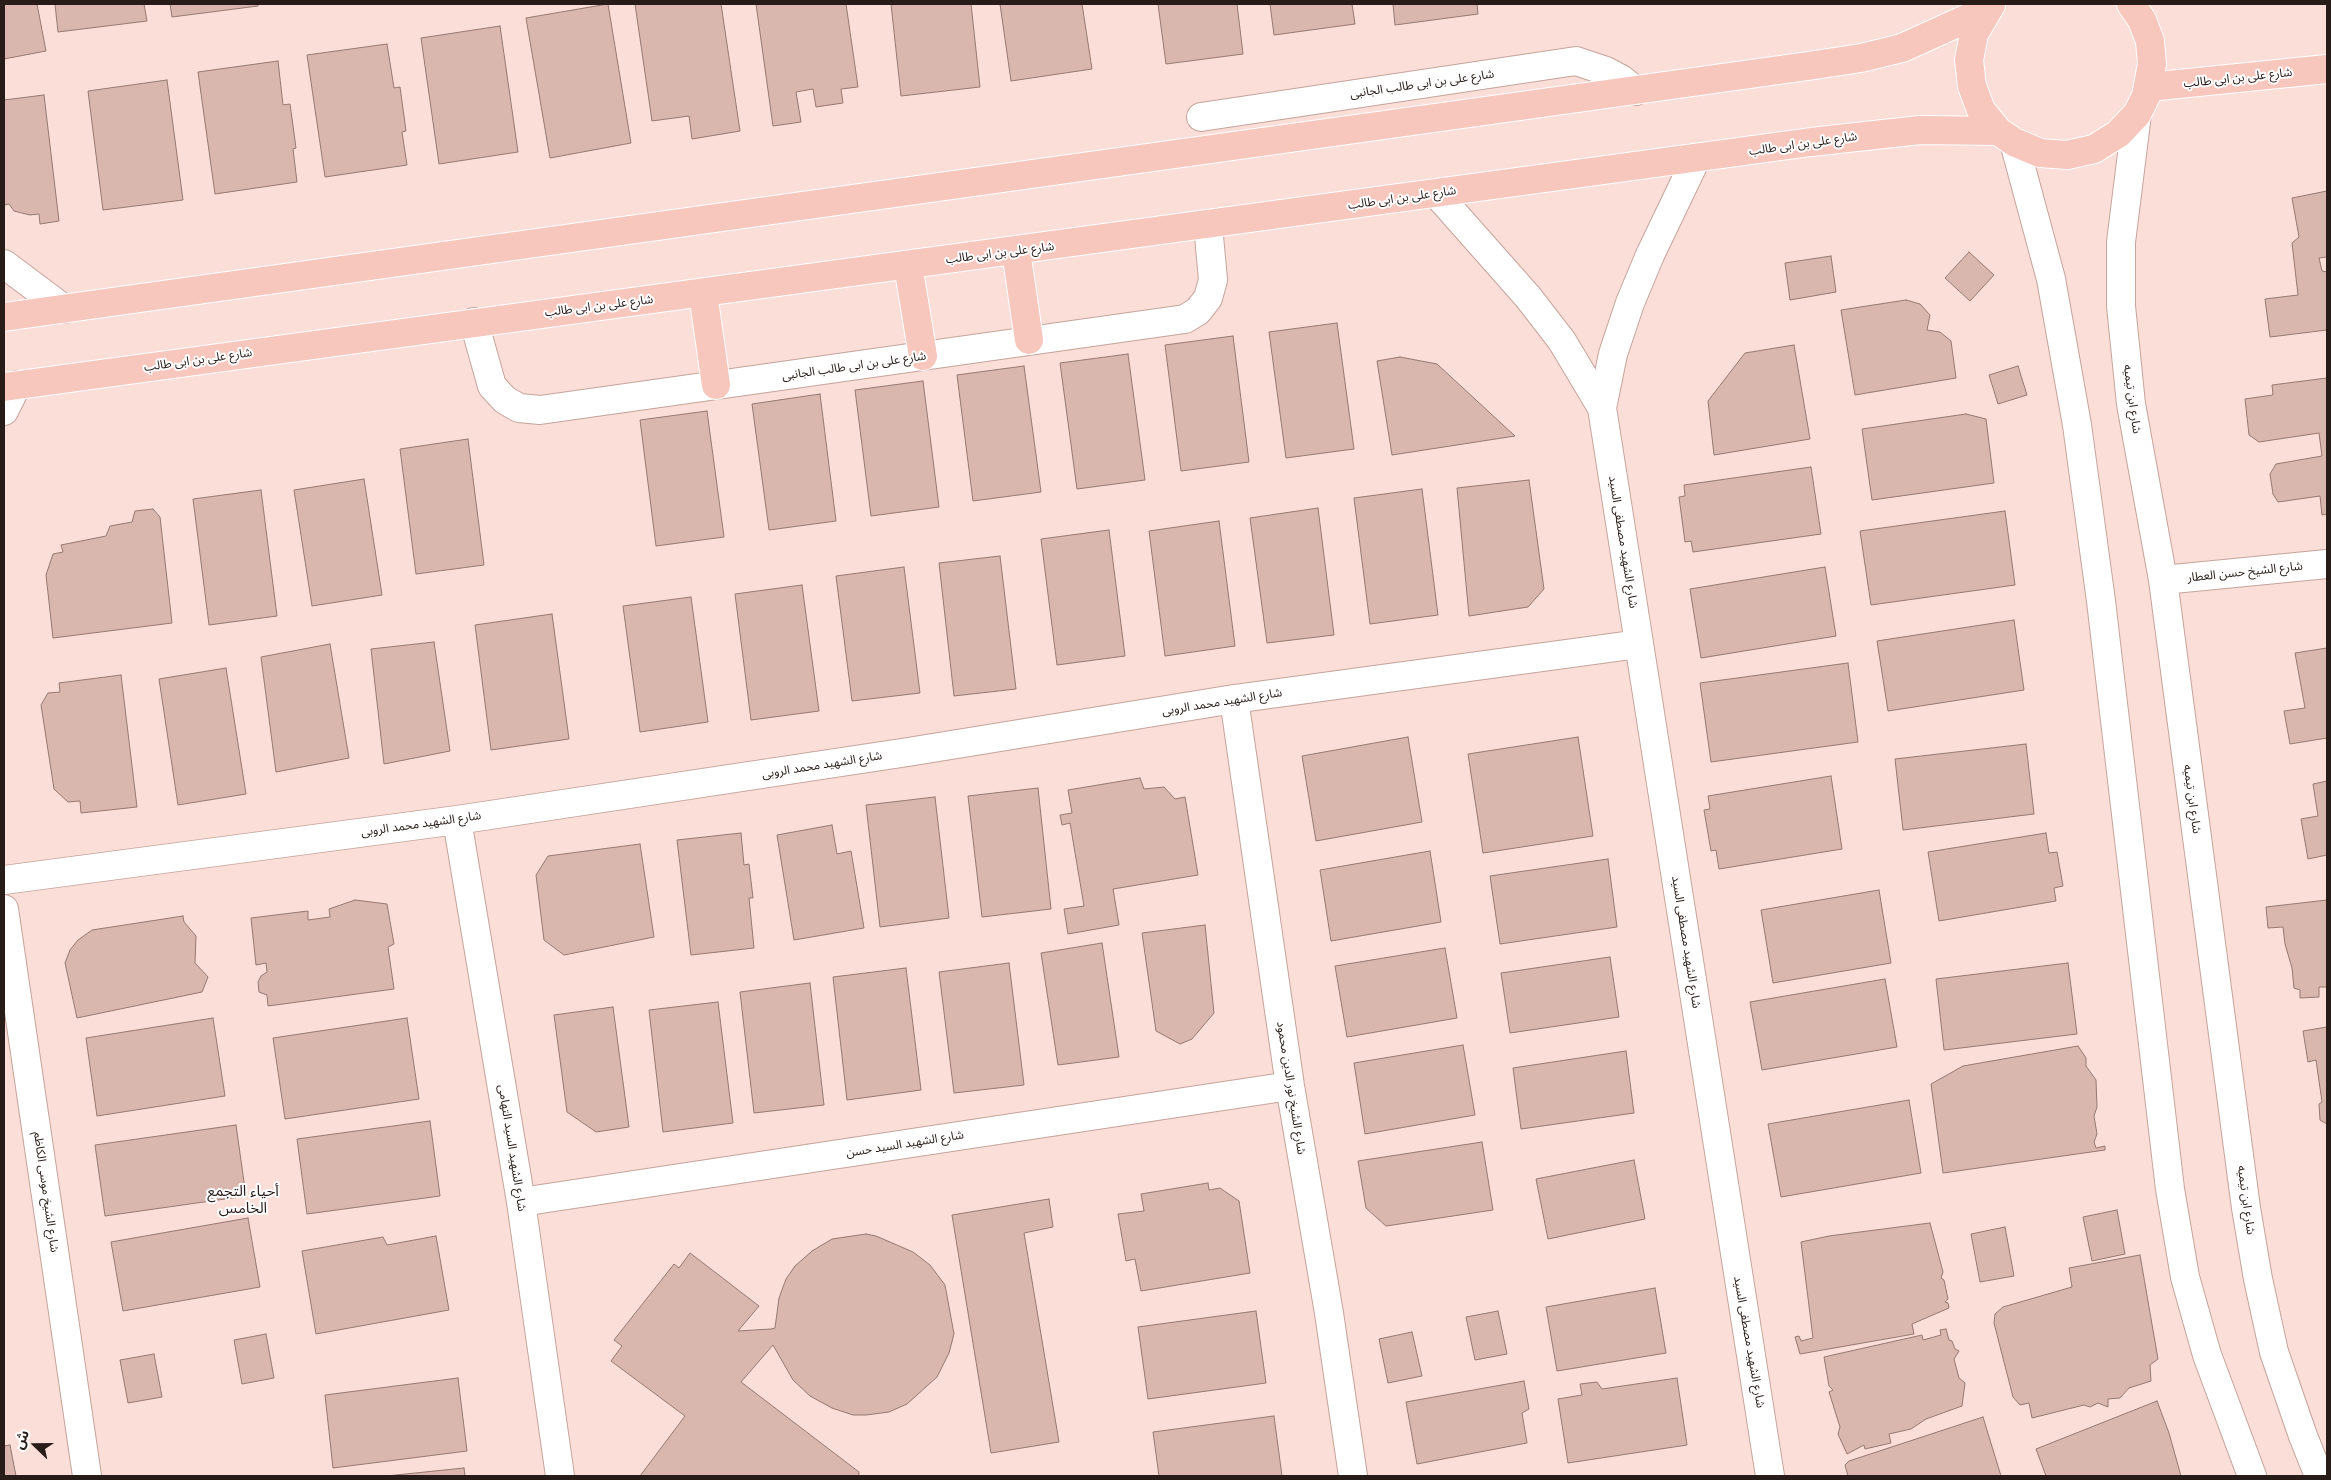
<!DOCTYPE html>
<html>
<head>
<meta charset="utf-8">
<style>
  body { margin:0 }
  #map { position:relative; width:2331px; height:1480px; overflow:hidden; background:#faded7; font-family:Montserrat,"Noto Sans Arabic",sans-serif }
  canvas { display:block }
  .frame { position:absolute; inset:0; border:5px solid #281c19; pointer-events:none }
  .north { position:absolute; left:10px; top:1420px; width:50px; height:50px; -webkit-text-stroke:4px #fff; paint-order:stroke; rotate:292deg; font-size:14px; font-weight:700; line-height:20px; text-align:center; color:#281c19 }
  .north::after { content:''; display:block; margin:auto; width:18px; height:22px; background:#281c19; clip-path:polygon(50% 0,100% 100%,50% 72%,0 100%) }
</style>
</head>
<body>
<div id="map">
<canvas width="2331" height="1480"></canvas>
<div class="frame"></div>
<div class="north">ش</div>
</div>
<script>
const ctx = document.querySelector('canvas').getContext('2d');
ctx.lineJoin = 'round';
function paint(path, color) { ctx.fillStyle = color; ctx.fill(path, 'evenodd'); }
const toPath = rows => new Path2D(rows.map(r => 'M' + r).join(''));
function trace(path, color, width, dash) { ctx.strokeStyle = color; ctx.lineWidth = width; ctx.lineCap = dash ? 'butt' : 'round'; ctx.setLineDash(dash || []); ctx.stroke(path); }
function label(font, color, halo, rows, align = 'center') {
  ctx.font = font + ' Montserrat,"Noto Sans Arabic",sans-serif'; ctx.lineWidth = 4; ctx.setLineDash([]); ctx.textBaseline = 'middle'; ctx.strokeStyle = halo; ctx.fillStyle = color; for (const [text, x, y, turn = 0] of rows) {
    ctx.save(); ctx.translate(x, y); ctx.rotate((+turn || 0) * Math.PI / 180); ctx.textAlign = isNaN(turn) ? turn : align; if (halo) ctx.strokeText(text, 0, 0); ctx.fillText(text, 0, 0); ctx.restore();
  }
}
const building = toPath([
  [4,4,37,4,46,51,4,59,4,4],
  [55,4,144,4,147,21,58,32,55,4],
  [170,4,258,4,258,6,172,17,170,4],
  [608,4,631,143,550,158,526,18,608,4],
  [635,4,721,4,740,131,692,139,689,116,652,121,635,4],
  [756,4,846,4,858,87,841,89,843,103,816,107,813,89,796,92,801,122,773,126,756,4],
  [891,4,971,4,980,87,901,96,891,4],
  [1000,4,1082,4,1092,69,1011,81,1000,4],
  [1158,4,1237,4,1243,54,1166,64,1158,4],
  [1270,4,1352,4,1355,24,1274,35,1270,4],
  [1393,4,1477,4,1478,14,1395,25,1393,4],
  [500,26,518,152,439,164,421,38,500,26],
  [387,44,394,88,400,87,406,131,402,132,407,165,325,177,307,55,387,44],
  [278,61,283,105,290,104,296,148,293,149,297,182,215,194,198,72,278,61],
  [167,80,183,200,103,210,88,91,167,80],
  [44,95,59,221,40,224,39,214,30,215,14,211,9,204,4,205,4,100,44,95],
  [2327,191,2327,257,2319,258,2322,271,2327,272,2327,330,2270,337,2265,299,2298,295,2292,243,2299,237,2292,198,2327,191],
  [1969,252,1994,275,1970,301,1945,278,1969,252],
  [1831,256,1836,292,1790,300,1785,263,1831,256],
  [1906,300,1920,304,1930,315,1927,330,1940,332,1951,341,1956,378,1855,395,1841,310,1906,300],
  [1337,323,1354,449,1286,458,1269,332,1337,323],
  [1233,336,1249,462,1181,471,1165,345,1233,336],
  [1794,345,1810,439,1714,455,1708,401,1745,353,1794,345],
  [1128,354,1145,480,1077,489,1060,363,1128,354],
  [1400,357,1437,364,1515,436,1392,455,1377,361,1400,357],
  [1024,366,1041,492,973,501,957,375,1024,366],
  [2018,366,2027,395,1998,404,1989,375,2018,366],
  [2327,378,2327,514,2322,515,2320,496,2278,502,2273,494,2270,474,2276,464,2322,456,2319,433,2259,442,2249,435,2245,399,2273,395,2272,385,2327,378],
  [923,381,939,507,871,516,855,390,923,381],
  [820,394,836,521,769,530,752,404,820,394],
  [707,411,724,537,656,546,640,420,707,411],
  [1966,414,1986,419,1994,483,1872,500,1862,429,1966,414],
  [468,439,484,565,416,574,400,449,468,439],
  [1811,467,1821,534,1693,552,1691,541,1685,542,1679,497,1685,496,1684,485,1811,467],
  [364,479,382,595,312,606,294,490,364,479],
  [1529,480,1544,589,1528,607,1469,616,1457,488,1529,480],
  [1422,489,1438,615,1370,624,1354,498,1422,489],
  [261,490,277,616,209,625,193,499,261,490],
  [1318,508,1334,635,1267,643,1250,518,1318,508],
  [153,509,160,517,172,623,53,638,46,575,53,554,63,552,61,545,106,536,110,526,132,522,135,511,153,509],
  [2005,511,2015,585,1871,605,1860,531,2005,511],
  [1219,521,1235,646,1165,656,1149,531,1219,521],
  [1109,530,1125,656,1057,665,1041,539,1109,530],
  [1000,556,1016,689,954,696,939,563,1000,556],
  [904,567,920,693,852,701,836,576,904,567],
  [1825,567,1836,636,1701,658,1690,589,1825,567],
  [802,585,819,711,751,720,735,594,802,585],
  [691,597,708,722,640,732,623,606,691,597],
  [552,614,569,739,491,750,475,625,552,614],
  [2014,620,2024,690,1888,711,1877,641,2014,620],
  [434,642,450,751,384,764,371,649,434,642],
  [330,644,349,758,276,772,261,657,330,644],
  [2327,648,2327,738,2290,744,2284,711,2305,708,2295,653,2327,648],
  [1848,663,1858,742,1711,762,1700,683,1848,663],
  [226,668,246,794,178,805,159,679,226,668],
  [121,675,137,807,81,813,80,801,68,802,54,789,41,705,48,693,60,692,59,683,121,675],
  [1408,737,1422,822,1316,841,1302,756,1408,737],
  [1578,737,1593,836,1483,853,1468,754,1578,737],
  [2026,744,2034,814,1903,830,1895,759,2026,744],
  [1831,776,1842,849,1719,869,1716,850,1711,851,1704,810,1710,809,1708,796,1831,776],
  [1140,778,1144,789,1164,787,1175,799,1185,797,1198,875,1113,889,1119,925,1068,934,1064,909,1084,906,1070,823,1062,825,1060,815,1072,813,1068,790,1140,778],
  [2327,781,2327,855,2308,859,2301,819,2318,816,2313,784,2327,781],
  [1038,788,1051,909,982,917,968,796,1038,788],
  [935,797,949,918,880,927,866,805,935,797],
  [832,825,837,854,851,851,864,928,794,940,777,835,832,825],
  [741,833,744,865,749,864,753,898,749,898,754,948,691,955,677,840,741,833],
  [2046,833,2049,853,2057,852,2063,886,2054,888,2056,901,1939,921,1928,852,2046,833],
  [640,844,654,937,564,955,544,940,536,875,548,856,640,844],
  [1430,851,1441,922,1331,941,1320,870,1430,851],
  [1608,859,1617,927,1500,944,1490,876,1608,859],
  [1879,890,1891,963,1773,983,1761,910,1879,890],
  [355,900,387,904,394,944,388,947,394,989,268,1006,267,995,259,992,258,982,261,976,267,972,266,963,256,965,251,918,308,911,308,920,330,917,329,909,355,900],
  [2327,900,2327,987,2319,987,2319,997,2300,998,2300,990,2294,988,2292,968,2285,944,2283,927,2268,928,2266,907,2327,900],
  [183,916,184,922,196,936,195,963,208,977,202,992,77,1018,65,963,70,950,78,940,92,930,183,916],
  [1205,925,1214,1013,1192,1039,1180,1044,1156,1031,1142,933,1205,925],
  [1102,943,1119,1057,1058,1065,1041,953,1102,943],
  [1445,948,1457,1018,1347,1037,1335,966,1445,948],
  [1610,957,1619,1017,1510,1033,1501,973,1610,957],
  [1009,963,1024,1085,954,1093,939,972,1009,963],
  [2068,963,2077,1034,1944,1050,1936,979,2068,963],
  [906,968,921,1090,847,1100,833,977,906,968],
  [1885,979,1897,1047,1762,1070,1750,1002,1885,979],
  [810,983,824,1105,754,1113,740,992,810,983],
  [718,1002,733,1123,663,1132,649,1010,718,1002],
  [613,1007,629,1127,596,1132,567,1112,554,1015,613,1007],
  [213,1018,225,1096,97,1116,86,1038,213,1018],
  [407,1018,419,1099,285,1119,273,1038,407,1018],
  [2327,1027,2327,1124,2320,1120,2319,1104,2322,1102,2316,1060,2308,1062,2303,1031,2327,1027],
  [1463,1045,1475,1115,1365,1134,1354,1063,1463,1045],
  [2078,1046,2086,1058,2086,1066,2096,1080,2097,1107,2094,1116,2097,1134,2094,1142,2096,1148,2105,1146,2105,1150,1943,1173,1931,1084,1963,1066,2078,1046],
  [1626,1051,1634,1113,1521,1129,1513,1068,1626,1051],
  [1909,1100,1921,1173,1781,1197,1768,1124,1909,1100],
  [430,1121,440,1196,307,1214,297,1139,430,1121],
  [236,1125,246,1196,105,1216,95,1145,236,1125],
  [1482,1142,1493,1210,1386,1226,1366,1208,1358,1161,1482,1142],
  [1634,1160,1645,1219,1548,1239,1536,1179,1634,1160],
  [1208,1183,1209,1190,1220,1188,1239,1201,1250,1273,1141,1291,1135,1259,1126,1261,1118,1214,1144,1211,1141,1194,1208,1183],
  [1049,1199,1053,1227,1024,1233,1059,1442,991,1453,952,1215,1049,1199],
  [2117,1210,2125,1254,2092,1261,2083,1217,2117,1210],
  [248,1218,260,1287,123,1311,111,1242,248,1218],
  [1930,1223,1943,1272,1941,1278,1944,1280,1948,1299,1945,1302,1948,1303,1949,1308,1912,1324,1914,1334,1800,1354,1795,1337,1799,1336,1801,1341,1813,1338,1801,1242,1829,1236,1930,1223],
  [2005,1227,2014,1276,1980,1282,1971,1234,2005,1227],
  [866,1234,876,1236,913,1252,930,1265,945,1285,954,1334,949,1353,937,1377,907,1404,889,1412,866,1415,853,1415,832,1408,810,1396,793,1380,773,1345,741,1382,859,1472,859,1476,640,1476,685,1416,611,1361,622,1346,614,1340,674,1264,679,1268,690,1253,759,1306,738,1331,771,1329,775,1328,779,1298,786,1279,795,1266,812,1251,832,1239,866,1234],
  [436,1236,449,1310,316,1334,302,1251,383,1237,387,1245,436,1236],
  [2140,1255,2158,1359,2150,1365,2151,1381,2129,1388,2120,1398,2108,1399,2108,1407,2098,1403,2090,1407,2084,1405,2032,1418,2029,1403,2020,1405,2013,1397,1994,1323,1995,1314,2003,1307,2072,1287,2069,1268,2140,1255],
  [1655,1288,1666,1353,1557,1371,1546,1307,1655,1288],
  [1256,1311,1266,1383,1148,1399,1138,1327,1256,1311],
  [1498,1311,1507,1354,1475,1360,1466,1317,1498,1311],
  [1946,1329,1949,1340,1952,1341,1955,1349,1959,1351,1954,1359,1959,1378,1965,1383,1962,1406,1926,1419,1911,1429,1889,1434,1891,1443,1865,1449,1864,1445,1847,1454,1838,1434,1840,1427,1829,1392,1833,1390,1829,1386,1824,1357,1922,1335,1923,1340,1941,1335,1940,1330,1946,1329],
  [1412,1332,1422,1376,1388,1383,1379,1339,1412,1332],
  [266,1334,274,1378,242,1384,234,1340,266,1334],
  [154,1354,162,1397,128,1403,120,1360,154,1354],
  [458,1378,467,1451,333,1468,325,1395,458,1378],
  [1677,1378,1687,1445,1568,1463,1558,1399,1582,1395,1580,1384,1597,1382,1602,1389,1677,1378],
  [1524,1381,1529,1409,1522,1413,1527,1443,1417,1464,1406,1402,1524,1381],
  [2157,1401,2169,1433,2181,1476,2046,1476,2036,1449,2157,1401],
  [1274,1416,1282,1476,1159,1476,1153,1432,1274,1416],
  [1983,1417,2001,1476,1848,1476,1845,1465,1849,1461,1983,1417],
  [10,1445,16,1476,4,1476,4,1446,10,1445],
  [464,1468,465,1476,386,1476,464,1468]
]);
const minor = toPath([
  [2137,114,2121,242,2121,306,2131,404,2163,580,2246,1208,2258,1279,2274,1352,2303,1436,2319,1476],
  [1201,117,1576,61,1606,71,1621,79,1636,91],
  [2014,142,2051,279,2077,425,2101,601,2170,1189,2185,1277,2207,1355,2252,1476],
  [1696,159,1650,255,1630,303,1613,354,1602,408,1770,1476],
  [1436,193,1528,297,1562,341,1602,408],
  [4,264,64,309],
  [474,322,492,386,505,400,519,408,540,410,1185,319,1198,311,1208,298,1213,280,1208,225],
  [4,411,17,385],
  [2163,580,2327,564],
  [1234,699,1290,1086,1329,1313,1353,1476],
  [457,820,521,1202,560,1476],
  [4,880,457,820,908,752,1234,699,1639,644],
  [4,909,87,1476],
  [521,1202,1290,1086]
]);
const major = toPath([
  [1991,5,1974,34,1969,60,1972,86,1981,110,1998,131,2014,142,2040,153,2067,155,2094,149,2118,134,2137,114,2146,96,2152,64,2150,41,2142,20,2131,4],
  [2149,87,2327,69],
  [1016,251,1029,340],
  [908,265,923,356],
  [703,293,716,385],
  [4,317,1808,66,1861,58,1902,48,1986,10],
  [4,387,1811,142,1920,130,1998,131]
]);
const streetNames = [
  ["شارع على بن ابى طالب",2238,78,-6],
  ["شارع على بن ابى طالب الجانبى",1422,84,-8],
  ["شارع على بن ابى طالب",1803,144,-8],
  ["شارع على بن ابى طالب",1402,198,-8],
  ["شارع على بن ابى طالب",1000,253,-7],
  ["شارع على بن ابى طالب",599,306,-7],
  ["شارع على بن ابى طالب",198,360,-8],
  ["شارع على بن ابى طالب الجانبى",854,366,-8],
  ["شارع ابن تيميه",2132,399,82],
  ["شارع الشهيد مصطفى السيد",1623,542,81],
  ["شارع الشيخ حسن العطار",2245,572,-6],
  ["شارع الشهيد محمد الروبى",1222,702,-9],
  ["شارع الشهيد محمد الروبى",822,765,-9],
  ["شارع ابن تيميه",2192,799,82],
  ["شارع الشهيد محمد الروبى",421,824,-8],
  ["شارع الشهيد مصطفى السيد",1686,942,81],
  ["شارع الشيخ نور الدين محمود",1291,1088,81],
  ["شارع الشهيد السيد حسن",905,1144,-9],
  ["شارع الشهيد السيد التهامى",512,1148,81],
  ["شارع الشيخ موسى الكاظم",46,1192,82],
  ["شارع ابن تيميه",2246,1200,82],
  ["شارع الشهيد مصطفى السيد",1749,1342,80]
];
const quarterNames = [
  ["أحياء التجمع",243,1192],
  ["الخامس",243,1209]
];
paint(building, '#d9b7af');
trace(building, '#977871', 1);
trace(minor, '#c5a49c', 30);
trace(major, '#fff', 30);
trace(minor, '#fff', 28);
trace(major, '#f7c7bd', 28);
label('12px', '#281c19', '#fff', streetNames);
label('15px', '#281c19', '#fff', quarterNames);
</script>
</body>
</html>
